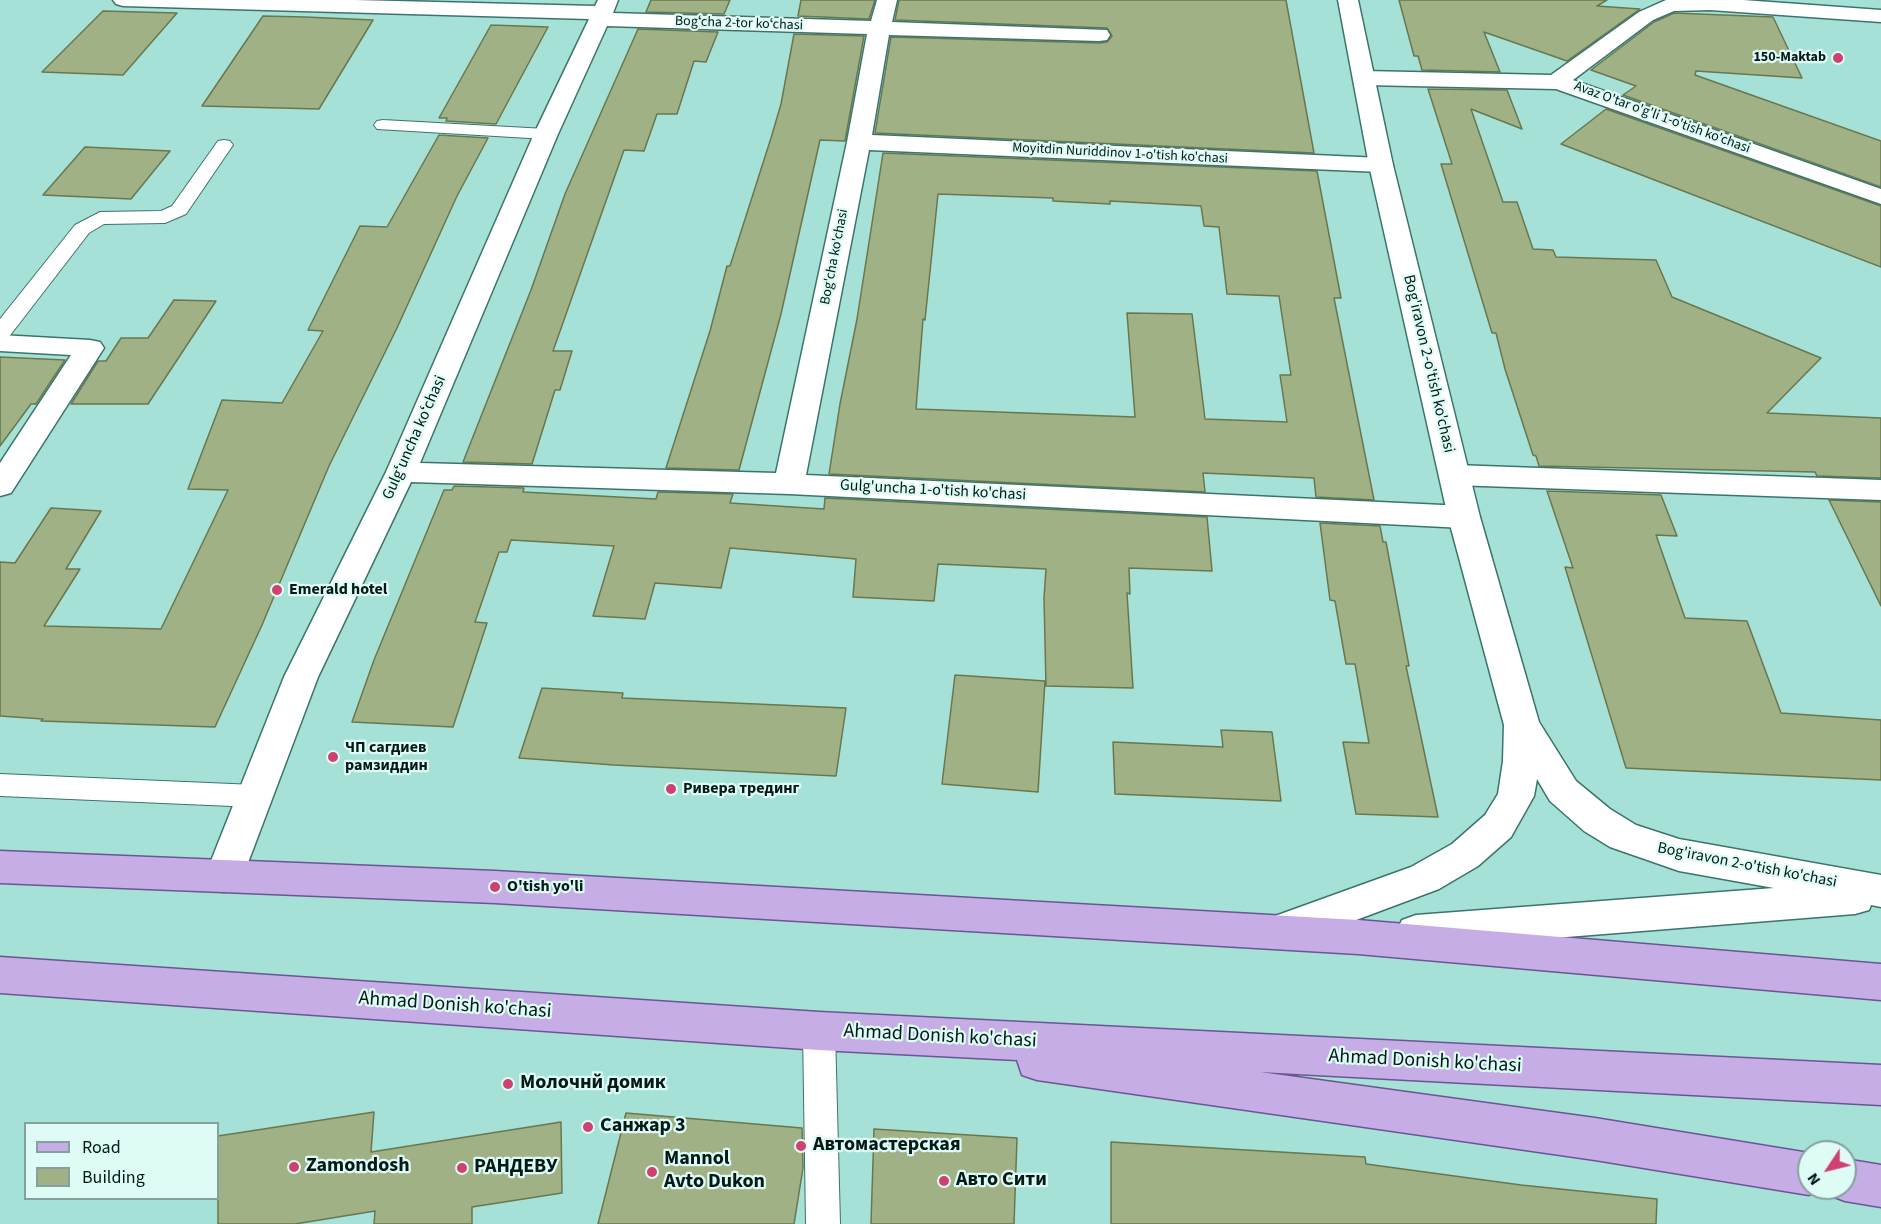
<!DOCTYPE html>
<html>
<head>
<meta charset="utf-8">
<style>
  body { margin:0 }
  #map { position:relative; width:1881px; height:1224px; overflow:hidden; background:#a6e1d7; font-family:"Source Sans 3",sans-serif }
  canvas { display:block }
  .legend { position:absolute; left:24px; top:1122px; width:195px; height:78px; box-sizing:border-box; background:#defbf6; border:2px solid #86a19d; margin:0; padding:8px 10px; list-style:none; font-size:18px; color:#031a17 }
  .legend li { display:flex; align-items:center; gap:12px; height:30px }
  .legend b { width:30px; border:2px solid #86a19d }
  .north { position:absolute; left:1797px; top:1140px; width:60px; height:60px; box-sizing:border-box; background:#defbf6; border:2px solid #86a19d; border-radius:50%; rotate:235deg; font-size:16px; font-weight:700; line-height:24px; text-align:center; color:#031a17 }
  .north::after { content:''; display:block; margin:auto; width:21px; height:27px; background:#ce4171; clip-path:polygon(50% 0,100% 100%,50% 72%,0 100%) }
</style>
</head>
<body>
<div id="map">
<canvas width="1881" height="1224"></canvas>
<ul class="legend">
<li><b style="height:8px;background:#c7ade6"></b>Road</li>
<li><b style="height:16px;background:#a1b186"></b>Building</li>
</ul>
<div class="north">N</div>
</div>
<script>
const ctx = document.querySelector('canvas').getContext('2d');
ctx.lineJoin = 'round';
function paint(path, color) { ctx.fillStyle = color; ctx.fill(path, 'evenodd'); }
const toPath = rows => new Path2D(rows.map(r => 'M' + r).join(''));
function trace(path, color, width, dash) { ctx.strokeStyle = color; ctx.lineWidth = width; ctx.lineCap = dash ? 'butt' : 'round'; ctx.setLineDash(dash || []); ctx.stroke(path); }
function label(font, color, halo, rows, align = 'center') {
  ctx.font = font + ' "Source Sans 3",sans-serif'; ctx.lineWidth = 4.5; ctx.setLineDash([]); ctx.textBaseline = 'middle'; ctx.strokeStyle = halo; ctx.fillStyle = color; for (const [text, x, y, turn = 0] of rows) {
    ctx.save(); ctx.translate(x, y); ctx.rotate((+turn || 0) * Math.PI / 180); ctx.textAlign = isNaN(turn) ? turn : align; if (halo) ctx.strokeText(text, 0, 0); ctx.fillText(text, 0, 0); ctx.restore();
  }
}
const building = toPath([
  [651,0,730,0,724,14,646,12,651,0],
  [801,0,875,0,869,19,798,16,801,0],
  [899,0,1286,0,1314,153,875,133,891,37,1099,43,1107,42,1112,36,1107,28,895,20,899,0],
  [1399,0,1607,0,1597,6,1640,9,1567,61,1484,32,1500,72,1422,70,1418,56,1414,56,1399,0],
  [103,11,177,13,123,75,42,72,103,11],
  [1674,13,1773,17,1802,78,1696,71,1695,75,1881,141,1881,187,1623,95,1636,86,1591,70,1654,22,1674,13],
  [263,16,305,17,373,20,319,109,202,106,263,16],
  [491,25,548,27,496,124,446,121,447,118,439,118,491,25],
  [638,29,718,32,706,62,694,61,677,114,657,114,644,151,624,150,553,351,572,351,560,390,555,390,532,464,463,462,531,290,565,194,638,29],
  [794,34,864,36,845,141,820,140,781,314,739,470,666,468,710,331,727,266,730,266,771,138,781,104,794,34],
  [1428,89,1507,90,1522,129,1471,109,1503,202,1517,202,1533,249,1553,250,1556,257,1656,260,1672,297,1821,358,1767,413,1881,418,1881,478,1817,476,1815,472,1539,466,1536,456,1533,455,1505,369,1496,333,1492,333,1441,164,1452,164,1428,89],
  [1606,109,1881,206,1881,267,1561,144,1606,109],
  [439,135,488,138,457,196,397,328,329,466,262,625,215,727,41,721,43,719,0,716,0,562,15,563,51,508,101,511,66,569,80,569,44,626,161,629,228,490,188,489,222,400,282,403,323,331,308,330,360,226,387,227,439,135],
  [85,147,170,151,131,199,43,195,85,147],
  [883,153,1317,171,1341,298,1334,298,1374,500,1316,497,1314,478,1203,473,1205,492,829,474,840,404,857,319,883,153],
  [938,194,1053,198,1053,201,1110,204,1110,201,1201,206,1204,226,1219,227,1227,294,1279,296,1291,375,1280,375,1287,422,1205,419,1192,314,1127,313,1135,417,916,409,923,319,925,320,938,194],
  [174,300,216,301,148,404,71,404,98,361,106,361,121,338,148,338,174,300],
  [0,357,65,360,36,404,31,404,0,446,0,357],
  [454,486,524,488,523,492,656,499,658,492,733,494,730,503,824,509,825,498,1207,517,1212,571,1129,568,1130,594,1127,593,1133,688,1046,686,1044,598,1046,569,938,564,934,601,853,597,856,559,730,548,721,588,655,583,645,619,593,616,614,546,511,540,507,552,499,552,475,622,487,623,453,727,352,722,374,660,444,490,452,490,454,486],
  [1547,491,1661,495,1677,536,1656,535,1685,618,1747,621,1781,713,1881,720,1881,780,1626,768,1565,567,1573,568,1547,491],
  [1829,500,1881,502,1881,606,1829,500],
  [1320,523,1380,526,1383,542,1386,542,1409,666,1406,666,1438,817,1356,814,1343,742,1369,743,1355,664,1346,664,1335,601,1330,600,1320,523],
  [955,675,1045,681,1038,792,942,784,955,675],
  [542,688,623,693,622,698,846,708,836,776,614,765,519,758,542,688],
  [1221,730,1272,732,1281,801,1115,794,1113,742,1223,747,1221,730],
  [374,1112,371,1152,561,1122,562,1193,472,1207,472,1224,374,1224,375,1211,295,1224,218,1224,218,1136,374,1112],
  [626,1113,802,1128,803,1168,794,1224,598,1224,626,1113],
  [874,1129,1017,1138,1014,1224,871,1224,874,1129],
  [1111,1142,1365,1157,1366,1164,1521,1185,1657,1199,1656,1224,1111,1224,1111,1142]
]);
const service = toPath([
  [383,120,546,129,552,130,555,134,552,138,546,139,377,129,374,125,377,121,383,120],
  [224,140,230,141,233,145,186,214,165,223,104,224,89,233,8,338,0,339,0,319,75,225,100,212,161,211,172,206,218,141,224,140],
  [0,774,255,785,265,788,269,796,265,804,255,807,0,796,0,774],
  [819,1017,830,1021,835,1031,840,1224,806,1224,803,1031,808,1021,819,1017]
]);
const minor = toPath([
  [113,0,355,0,595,6,598,0,618,0,613,13,871,21,877,0,897,0,892,22,1107,30,1110,35,1107,40,1099,41,889,35,872,135,1381,158,1390,160,1393,165,1390,170,1381,172,869,150,806,475,1464,506,1475,510,1480,517,1475,524,1464,528,789,494,411,482,318,677,243,876,238,887,224,892,210,887,205,876,284,677,386,472,534,134,589,19,123,6,116,4,113,0],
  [607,26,867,34,847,142,776,473,420,463,558,134,607,26],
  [1666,0,1743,0,1881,10,1881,22,1710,10,1674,11,1653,20,1573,80,1881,189,1881,204,1556,89,1364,85,1356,83,1353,78,1356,73,1364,71,1551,75,1639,12,1666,0],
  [0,335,90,340,100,342,104,348,11,493,0,496,0,463,71,355,0,351,0,335],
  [1454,465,1881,480,1881,500,1454,485,1443,482,1439,475,1443,468,1454,465]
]);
const tertiary = toPath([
  [1338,0,1358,0,1393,165,1480,517,1539,722,1576,781,1610,809,1636,825,1679,839,1881,875,1881,907,1871,905,1869,910,1855,914,1416,949,1402,944,1396,932,1402,920,1416,915,1774,888,1679,871,1610,847,1584,831,1550,801,1537,779,1534,796,1511,837,1478,866,1439,889,1292,944,1278,949,1264,944,1258,932,1264,920,1411,867,1452,844,1485,815,1498,794,1503,761,1504,725,1448,517,1369,165,1338,0]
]);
const primary = toPath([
  [0,851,495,871,1358,920,1881,964,1881,1000,1358,954,495,903,0,883,0,851],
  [0,957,819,1012,1881,1065,1881,1105,1260,1072,1595,1118,1809,1153,1809,1188,1825,1188,1809,1195,1595,1160,1037,1080,1022,1075,1017,1060,819,1050,0,993,0,957],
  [1845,1159,1881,1165,1881,1207,1845,1201,1829,1195,1826,1188,1845,1188,1845,1159]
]);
const markers = [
  [1838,58,6,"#ce4171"],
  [277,590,6,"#ce4171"],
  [333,757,6,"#ce4171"],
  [671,789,6,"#ce4171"],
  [495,887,6,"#ce4171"],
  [508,1084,6,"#ce4171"],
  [588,1127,6,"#ce4171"],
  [801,1146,6,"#ce4171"],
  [294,1167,6,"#ce4171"],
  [462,1168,6,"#ce4171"],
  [652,1172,6,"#ce4171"],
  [944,1181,6,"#ce4171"]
];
const farStreetnames = [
  ["Bogʻcha 2-tor koʻchasi",739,24,2],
  ["Avaz O'tar o'g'li 1-o'tish ko'chasi",1662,118,20],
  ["Moyitdin Nuriddinov 1-o'tish ko'chasi",1120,154,3],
  ["Bog'cha ko'chasi",835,257,-79]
];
const farPoinames = [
  ["150-Maktab",1826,58]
];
const streetNames = [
  ["Bog'iravon 2-o'tish ko'chasi",1428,364,77],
  ["Gulgʻuncha koʻchasi",415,438,-66],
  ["Gulg'uncha 1-o'tish ko'chasi",933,491,3],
  ["Bog'iravon 2-o'tish ko'chasi",1747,866,11]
];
const poiNames = [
  ["Emerald hotel",289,590],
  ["ЧП сагдиев",345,748],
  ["рамзиддин",345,766],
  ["Ривера трединг",683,789],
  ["O'tish yo'li",507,887]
];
const nearStreetnames = [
  ["Ahmad Donish ko'chasi",455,1006,4],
  ["Ahmad Donish ko'chasi",940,1037,3],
  ["Ahmad Donish ko'chasi",1425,1062,3]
];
const nearPoinames = [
  ["Молочнй домик",520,1084],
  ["Санжар 3",600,1127],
  ["Автомастерская",813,1146],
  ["Mannol",664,1160],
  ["Avto Dukon",664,1183],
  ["Zamondosh",306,1167],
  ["РАНДЕВУ",474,1168],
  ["Авто Сити",956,1181]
];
paint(building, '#a1b186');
trace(building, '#69774e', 1.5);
trace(service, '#3b746c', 2);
trace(minor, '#3b746c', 3);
trace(tertiary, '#3b746c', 3);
trace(primary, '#6a5693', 3);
paint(service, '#fff');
paint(minor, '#fff');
paint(tertiary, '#fff');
paint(primary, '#c7ade6');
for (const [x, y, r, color] of markers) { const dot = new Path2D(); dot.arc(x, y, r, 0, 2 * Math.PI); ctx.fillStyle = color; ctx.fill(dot); trace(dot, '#defbf6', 2); }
label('14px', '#031a17', '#defbf6', farStreetnames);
label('bold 14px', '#031a17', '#defbf6', farPoinames, 'right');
label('16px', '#031a17', '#defbf6', streetNames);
label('bold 16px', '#031a17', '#defbf6', poiNames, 'left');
label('20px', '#031a17', '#defbf6', nearStreetnames);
label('bold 20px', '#031a17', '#defbf6', nearPoinames, 'left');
</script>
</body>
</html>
